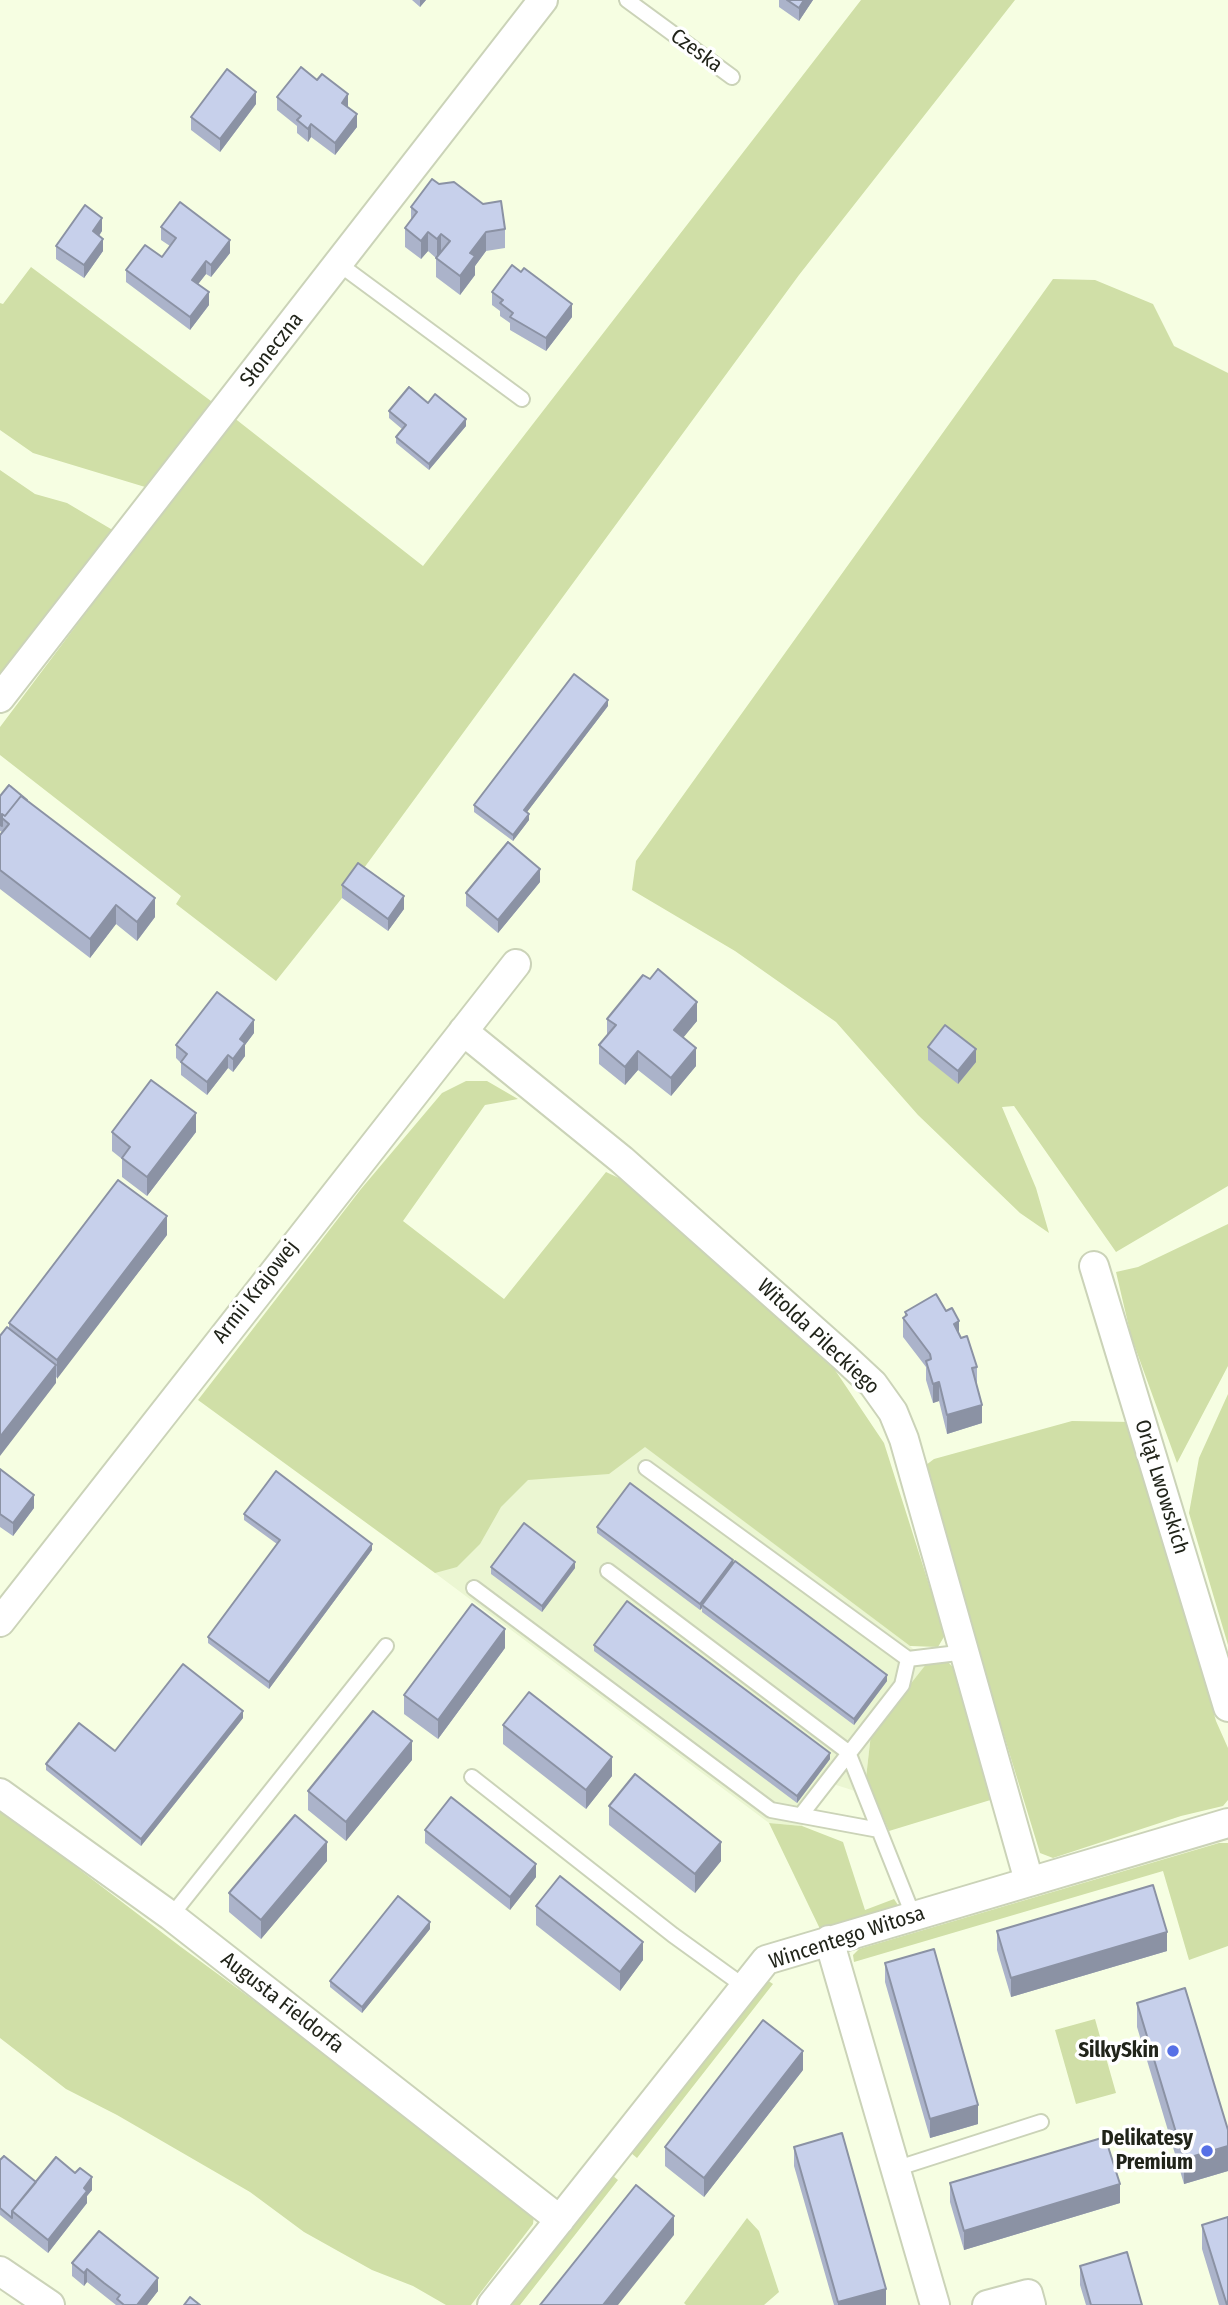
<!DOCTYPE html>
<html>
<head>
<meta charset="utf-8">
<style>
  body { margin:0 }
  canvas { display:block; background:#f6fee2 }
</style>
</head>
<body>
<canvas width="1228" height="2305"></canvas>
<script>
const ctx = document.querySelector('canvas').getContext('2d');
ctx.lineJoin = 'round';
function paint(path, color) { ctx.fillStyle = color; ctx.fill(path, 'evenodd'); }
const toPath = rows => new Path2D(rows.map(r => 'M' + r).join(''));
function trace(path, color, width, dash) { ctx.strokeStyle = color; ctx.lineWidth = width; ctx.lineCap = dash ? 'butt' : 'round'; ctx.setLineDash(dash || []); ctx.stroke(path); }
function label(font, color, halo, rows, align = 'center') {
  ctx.font = font + ' "Fira Sans Condensed",sans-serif'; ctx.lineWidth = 7; ctx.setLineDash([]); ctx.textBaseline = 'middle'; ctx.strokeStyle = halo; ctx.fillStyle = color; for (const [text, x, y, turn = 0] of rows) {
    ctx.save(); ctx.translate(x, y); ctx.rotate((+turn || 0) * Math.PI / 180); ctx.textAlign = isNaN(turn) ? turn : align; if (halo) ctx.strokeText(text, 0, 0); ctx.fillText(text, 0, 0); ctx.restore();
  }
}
const built = toPath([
  [569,1389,910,1646,927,1663,871,1734,866,1778,855,1791,833,1784,802,1826,769,1823,435,1573]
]);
const green = toPath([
  [861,0,1015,0,799,275,342,898,276,981,176,904,181,896,0,755,0,727,233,417,423,566],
  [31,267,219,407,155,490,33,453,0,430,0,303,3,304],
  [1053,279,1095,280,1153,304,1174,346,1228,373,1228,1186,1116,1252,1014,1106,1002,1107,1036,1188,1049,1233,1020,1213,918,1115,836,1022,735,951,632,890,636,861],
  [0,470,35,494,67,503,116,532,0,685],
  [466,1081,487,1081,518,1099,485,1105,403,1221,504,1299,606,1172,623,1180,835,1370,884,1443,945,1635,938,1647,910,1646,645,1447,609,1474,528,1480,501,1507,480,1544,457,1567,435,1573,198,1400,361,1189,442,1093],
  [1228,1224,1228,1366,1177,1463,1131,1336,1116,1272,1138,1267],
  [1228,1394,1228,1645,1189,1513,1199,1458],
  [1072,1421,1132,1422,1216,1721,1228,1748,1228,1800,1223,1806,1181,1816,1053,1858,1040,1853,922,1468,934,1459],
  [948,1662,963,1678,997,1798,889,1831,866,1778,871,1734,927,1663],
  [0,1809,181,1947,535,2207,533,2224,471,2305,446,2305,413,2286,372,2270,304,2232,250,2192,117,2115,66,2089,0,2038],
  [769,1823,802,1826,843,1842,865,1910,894,1899,898,1905,820,1929],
  [1219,1843,1228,1843,1228,1946,1189,1960,1163,1871,854,1962,853,1955,859,1949],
  [767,1980,773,1984,637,2158,631,2153],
  [1095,2019,1116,2093,1076,2104,1055,2030],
  [612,2175,618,2180,520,2305,512,2305],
  [747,2218,759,2231,779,2292,764,2305,686,2305,684,2303]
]);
const lane = toPath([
  [627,0,732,77],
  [339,264,522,399],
  [646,1468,908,1659,966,1652],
  [608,1571,848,1752,913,1915],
  [474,1588,771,1810,879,1830],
  [472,1777,673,1935,745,1987],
  [801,1815,902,1685,908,1659],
  [171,1916,386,1646],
  [895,2169,1041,2122]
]);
const street = toPath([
  [0,698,543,0],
  [463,1031,622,1160,844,1357,873,1384,893,1412,904,1439,1029,1881],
  [1094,1266,1228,1707],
  [0,1622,516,964],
  [0,1793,171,1916,560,2220],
  [829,1940,935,2305],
  [0,2271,50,2305],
  [492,2305,766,1960,1228,1823],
  [987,2305,1028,2294,1031,2305]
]);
const wall = toPath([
  [412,0,426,0,420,7],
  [779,0,813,0,799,21,779,7],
  [277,97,348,107,357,127,335,155,311,137,308,142,297,133,297,126,277,110],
  [256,104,220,152,191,130,191,117],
  [439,184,505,229,505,248,486,251,475,266,475,275,460,295,436,277,436,258,428,251,421,259,405,247,405,228,411,220,411,207],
  [161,227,230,253,211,277,206,274,198,284,209,305,190,330,126,282,126,270,162,257,170,246,161,240],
  [102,231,99,236,103,251,84,278,56,259,56,246],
  [492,292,572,317,546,351,510,330,510,323,500,316,500,311,492,305],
  [428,403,466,426,429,470,396,443,396,437,402,429,389,418,389,411],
  [608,706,527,812,529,820,513,841,474,812,474,805],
  [0,796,27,801,155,917,137,941,116,924,90,958,0,889,0,835,2,832,0,831],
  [540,882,498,933,466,906,466,893],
  [342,885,404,909,388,931,342,898],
  [607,1019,697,1021,683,1037,696,1066,671,1096,638,1070,625,1085,599,1064,599,1045,607,1036],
  [254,1033,245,1045,245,1056,233,1072,228,1068,207,1095,181,1075,181,1063,176,1058,176,1045],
  [928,1047,976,1062,958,1084,928,1060],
  [112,1132,196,1132,147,1196,122,1177,122,1159,112,1151],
  [167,1235,56,1378,56,1383,9,1328,9,1323],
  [905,1312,959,1334,977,1367,977,1386,982,1423,947,1434,939,1401,933,1403,926,1380,926,1367,903,1337,903,1318,905,1317],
  [0,1469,34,1508,13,1536,0,1527],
  [244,1514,372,1550,269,1689,208,1643,208,1637,277,1544,244,1520],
  [597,1527,733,1563,887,1681,854,1725,702,1612,702,1608,700,1610,597,1533],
  [491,1567,575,1568,542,1612,491,1574],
  [594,1645,830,1759,797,1803,594,1651],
  [505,1648,438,1739,404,1714,404,1695],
  [243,1718,141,1846,46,1770,46,1764,115,1751],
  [503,1725,612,1776,586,1809,503,1744],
  [412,1760,346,1841,308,1810,308,1791],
  [609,1806,721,1861,695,1893,609,1825],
  [425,1830,536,1877,510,1910,425,1843],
  [327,1861,261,1939,229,1912,229,1893],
  [536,1906,643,1960,620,1991,536,1925],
  [430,1929,362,2013,330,1987,330,1981],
  [997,1931,1167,1951,1011,1997,997,1950],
  [885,1963,978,2124,930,2138,885,1982],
  [1137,2003,1228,2130,1228,2171,1184,2184,1137,2027],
  [803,2070,704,2197,665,2166,665,2147],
  [794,2147,886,2305,834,2305,794,2166],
  [0,2160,36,2182,75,2173,92,2190,87,2196,87,2203,48,2253,0,2215],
  [950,2183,1120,2203,964,2250,950,2202],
  [1202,2225,1228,2305,1219,2305,1202,2249],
  [72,2263,158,2291,147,2305,116,2305,87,2282,84,2286,72,2276],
  [1080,2266,1142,2305,1086,2305,1080,2285]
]);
const shadedWall = toPath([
  [420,0,426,0,420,7],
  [804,0,813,0,799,21,799,8],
  [256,92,256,104,220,152,220,139],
  [348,94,348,107,342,103],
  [357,114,357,127,335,155,335,143],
  [311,124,311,137,308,142,308,129],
  [102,218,102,231,93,244,93,231],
  [428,232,428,251,421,259,421,241],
  [486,232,486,251,475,266,475,275,460,295,460,276,470,253],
  [441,234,441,253,437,258,437,239],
  [103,239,103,251,84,278,84,265],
  [230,240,230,253,211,277,211,265],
  [206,261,206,274,192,292,192,280],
  [209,292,209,305,190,330,190,317],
  [572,304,572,317,546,351,546,338],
  [466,419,466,426,429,470,429,464],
  [608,700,608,706,524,816,524,810],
  [529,814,529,820,513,841,513,835],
  [540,869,540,882,498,933,498,920],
  [404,896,404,909,388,931,388,919],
  [155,898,155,917,137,941,137,922],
  [116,905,116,924,90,958,90,939],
  [697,1002,697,1021,674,1049,674,1030],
  [254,1020,254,1033,245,1045,245,1056,233,1072,233,1059,240,1039],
  [696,1048,696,1066,671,1096,671,1078],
  [976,1049,976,1062,958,1084,958,1071],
  [638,1051,638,1070,625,1085,625,1067],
  [228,1055,228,1068,207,1095,207,1082],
  [196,1113,196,1132,147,1196,147,1177],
  [167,1216,167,1235,57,1379,57,1360],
  [959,1321,959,1340,954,1324],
  [56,1365,56,1383,0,1456,0,1437],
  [939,1382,939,1401,933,1403,933,1384],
  [982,1405,982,1423,947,1434,947,1415],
  [34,1495,34,1508,13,1536,13,1523],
  [372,1544,372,1550,269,1689,269,1682],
  [733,1560,733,1567,702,1605,702,1608,700,1610,700,1604],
  [575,1562,575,1568,542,1612,542,1606],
  [505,1629,505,1648,438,1739,438,1720],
  [887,1675,887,1681,854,1725,854,1719],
  [243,1711,243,1718,141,1846,141,1839],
  [412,1741,412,1760,346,1841,346,1822],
  [830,1753,830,1759,797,1803,797,1796],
  [612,1757,612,1776,586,1809,586,1790],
  [327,1842,327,1861,261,1939,261,1920],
  [721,1842,721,1861,695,1893,695,1874],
  [536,1864,536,1877,510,1910,510,1897],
  [430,1922,430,1929,362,2013,362,2007],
  [1167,1932,1167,1951,1011,1997,1011,1978],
  [643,1942,643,1960,620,1991,620,1972],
  [803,2051,803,2070,704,2197,704,2178],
  [978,2105,978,2124,930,2138,930,2119],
  [1228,2146,1228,2171,1184,2184,1184,2159],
  [92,2177,92,2190,87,2196,87,2203,48,2253,48,2240,84,2188],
  [1120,2184,1120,2203,964,2250,964,2231],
  [674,2216,674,2235,618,2305,603,2305],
  [87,2269,87,2282,84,2286,84,2273],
  [158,2278,158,2291,147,2305,137,2305],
  [886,2289,886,2305,838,2305,838,2302]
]);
const building = toPath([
  [787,0,804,0,799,8,787,0],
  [301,67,317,80,322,74,348,94,342,103,357,114,335,143,311,124,308,129,297,120,301,116,277,97,301,67],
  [227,69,256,92,220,139,191,117,227,69],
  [432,179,439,184,454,182,483,204,501,201,505,229,486,232,470,253,475,256,460,276,436,258,450,241,441,234,437,239,428,232,421,241,405,228,417,212,411,207,432,179],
  [180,202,230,240,211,265,206,261,192,280,209,292,190,317,126,270,145,245,162,257,176,238,161,227,180,202],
  [85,205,102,218,93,231,103,239,84,265,56,246,85,205],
  [512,265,521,272,524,268,572,304,546,338,510,317,513,313,500,303,503,300,492,292,512,265],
  [409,387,428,403,435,394,466,419,429,464,396,437,406,425,389,411,409,387],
  [574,674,608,700,524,810,529,814,513,835,474,805,574,674],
  [9,785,27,800,21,796,5,816,2,814,2,826,0,825,0,796,9,785],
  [21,796,155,898,137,922,116,905,90,939,0,870,0,835,9,824,2,818,2,814,5,816,21,796],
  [508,842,540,869,498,920,466,893,508,842],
  [358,863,404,896,388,919,342,885,358,863],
  [658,969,697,1002,674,1030,696,1048,671,1078,638,1051,625,1067,599,1045,616,1025,607,1019,643,975,650,979,658,969],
  [217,992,254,1020,240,1039,245,1043,233,1059,228,1055,207,1082,181,1062,187,1054,176,1045,217,992],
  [945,1025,976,1049,958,1071,928,1047,945,1025],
  [151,1080,196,1113,147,1177,122,1158,130,1147,112,1132,151,1080],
  [118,1180,167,1216,57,1360,9,1323,118,1180],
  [936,1294,946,1311,952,1308,959,1321,954,1324,961,1338,967,1336,977,1367,972,1368,982,1405,947,1415,939,1382,933,1384,926,1361,931,1359,930,1354,903,1318,907,1315,905,1312,936,1294],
  [7,1327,56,1365,0,1437,0,1336,7,1327],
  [0,1469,34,1495,13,1523,0,1514,0,1469],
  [276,1471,372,1544,269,1682,208,1637,280,1540,244,1514,276,1471],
  [630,1483,733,1560,700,1604,597,1527,630,1483],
  [524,1523,575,1562,542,1606,491,1567,524,1523],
  [735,1561,887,1675,854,1719,702,1605,735,1561],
  [627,1601,830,1753,797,1796,594,1645,627,1601],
  [472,1604,505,1629,438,1720,404,1695,472,1604],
  [183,1664,243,1711,141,1839,46,1764,79,1723,115,1751,183,1664],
  [529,1692,612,1757,586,1790,503,1725,529,1692],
  [373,1711,412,1741,346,1822,308,1791,373,1711],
  [635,1774,721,1842,695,1874,609,1806,635,1774],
  [451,1797,536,1864,510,1897,425,1830,451,1797],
  [295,1815,327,1842,261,1920,229,1893,295,1815],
  [560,1876,643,1942,620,1972,536,1906,560,1876],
  [1153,1885,1167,1932,1011,1978,997,1931,1153,1885],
  [398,1896,430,1922,362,2007,330,1981,398,1896],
  [934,1949,978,2105,930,2119,885,1963,934,1949],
  [1185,1988,1228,2130,1228,2146,1184,2159,1137,2003,1185,1988],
  [763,2020,803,2051,704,2178,665,2147,763,2020],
  [842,2133,886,2289,838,2302,794,2147,842,2133],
  [1105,2137,1120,2184,964,2231,950,2183,1105,2137],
  [4,2156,36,2182,12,2211,12,2218,0,2208,0,2160,4,2156],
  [56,2157,75,2173,80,2168,92,2177,84,2188,87,2191,48,2240,12,2211,56,2157],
  [636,2185,674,2216,603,2305,540,2305,636,2185],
  [1228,2217,1228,2305,1227,2305,1202,2225,1228,2217],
  [99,2231,158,2278,137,2305,124,2305,117,2299,120,2295,104,2283,87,2269,84,2273,72,2263,99,2231],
  [1127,2252,1142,2305,1091,2305,1080,2266,1127,2252],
  [190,2297,200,2305,184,2305,190,2297]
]);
const markers = [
  [1173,2051,7,"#5670e6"],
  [1207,2151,7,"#5670e6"]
];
const streetNames = [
  ["Czeska",696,51,36],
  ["Słoneczna",272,350,-52],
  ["Armii Krajowej",256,1292,-52],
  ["Witolda Pileckiego",818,1337,43],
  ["Orląt Lwowskich",1161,1487,73],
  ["Wincentego Witosa",847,1938,-18],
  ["Augusta Fieldorfa",282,2003,38]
];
const poiNames = [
  ["SilkySkin",1159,2051],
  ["Delikatesy",1193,2139],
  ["Premium",1193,2163]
];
paint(built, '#ebf6d2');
paint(green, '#d0dfa7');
trace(lane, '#cbd3b8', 18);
trace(street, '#cbd3b8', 32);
trace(lane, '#fff', 14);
trace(street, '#fff', 28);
paint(wall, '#abb3ca');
paint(shadedWall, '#8b92a4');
paint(building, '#c7d0eb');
trace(building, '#8b92a4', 2);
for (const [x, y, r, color] of markers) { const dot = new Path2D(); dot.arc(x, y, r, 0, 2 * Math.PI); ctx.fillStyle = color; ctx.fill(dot); trace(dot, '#fff', 2.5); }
label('21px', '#21241a', '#fff', streetNames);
label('bold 21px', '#21241a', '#fff', poiNames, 'right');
</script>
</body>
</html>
